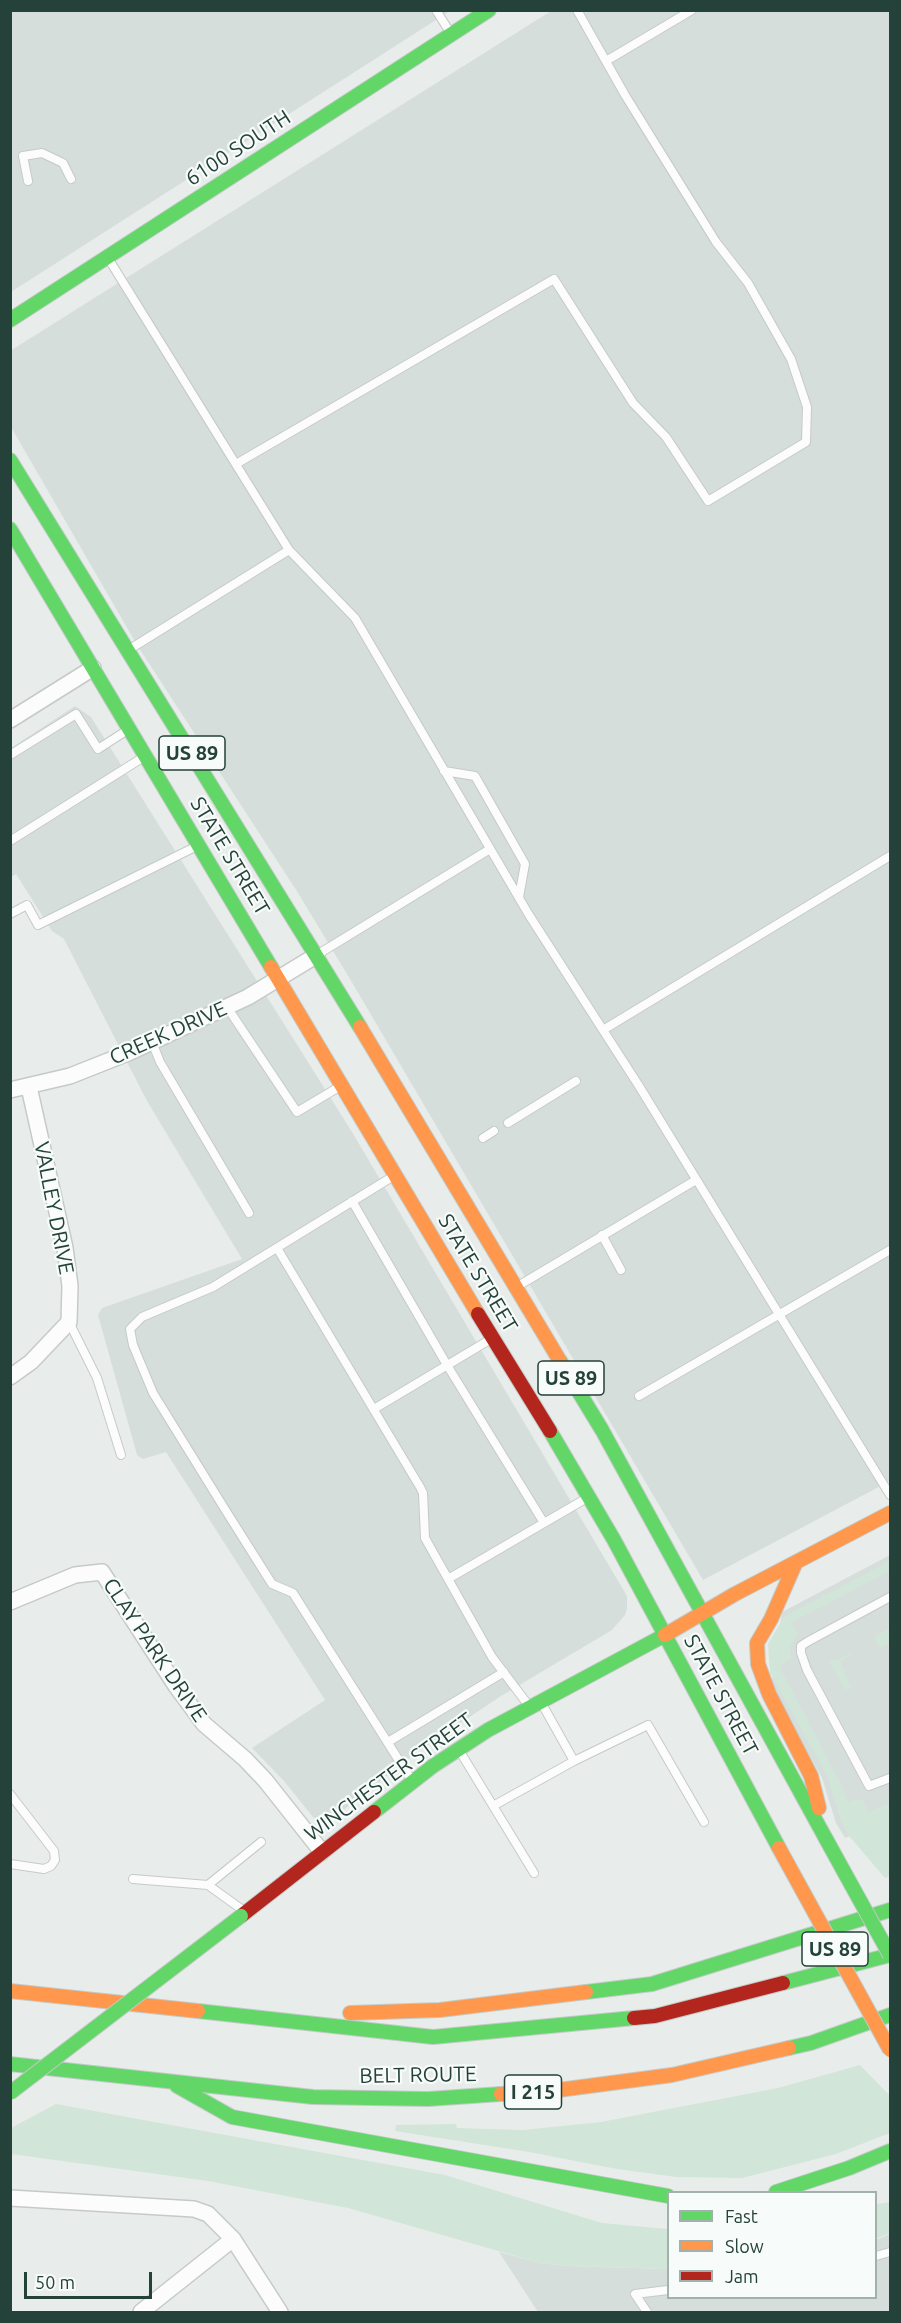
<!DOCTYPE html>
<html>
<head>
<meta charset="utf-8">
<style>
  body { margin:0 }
  #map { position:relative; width:901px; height:2323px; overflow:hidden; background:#e8edeb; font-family:Ubuntu,sans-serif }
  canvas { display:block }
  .frame { position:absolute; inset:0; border:12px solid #24423a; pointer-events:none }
  .legend { position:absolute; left:667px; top:2191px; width:210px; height:108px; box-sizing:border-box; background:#f7fbf9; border:2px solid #a3b1ad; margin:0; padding:8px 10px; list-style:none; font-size:18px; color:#24423a }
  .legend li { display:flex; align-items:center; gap:12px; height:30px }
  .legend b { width:30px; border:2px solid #a3b1ad }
  .scale { position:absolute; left:24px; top:2272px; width:128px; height:27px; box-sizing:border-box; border:3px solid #24423a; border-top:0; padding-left:8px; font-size:18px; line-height:21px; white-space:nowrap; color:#24423a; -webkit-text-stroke:4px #f7fbf9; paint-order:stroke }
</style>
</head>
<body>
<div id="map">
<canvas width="901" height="2323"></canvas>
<div class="frame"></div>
<ul class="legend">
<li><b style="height:8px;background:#63d668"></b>Fast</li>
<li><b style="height:8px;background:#ff974d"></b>Slow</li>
<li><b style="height:8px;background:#b3261e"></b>Jam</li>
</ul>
<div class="scale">50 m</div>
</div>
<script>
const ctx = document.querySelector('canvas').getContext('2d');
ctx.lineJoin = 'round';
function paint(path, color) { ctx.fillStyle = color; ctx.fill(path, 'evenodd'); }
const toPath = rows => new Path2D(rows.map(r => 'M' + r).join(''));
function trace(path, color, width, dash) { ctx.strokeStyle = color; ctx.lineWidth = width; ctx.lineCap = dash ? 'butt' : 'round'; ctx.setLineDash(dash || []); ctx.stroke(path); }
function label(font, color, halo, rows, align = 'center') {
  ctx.font = font + ' Ubuntu,sans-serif'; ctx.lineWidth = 4.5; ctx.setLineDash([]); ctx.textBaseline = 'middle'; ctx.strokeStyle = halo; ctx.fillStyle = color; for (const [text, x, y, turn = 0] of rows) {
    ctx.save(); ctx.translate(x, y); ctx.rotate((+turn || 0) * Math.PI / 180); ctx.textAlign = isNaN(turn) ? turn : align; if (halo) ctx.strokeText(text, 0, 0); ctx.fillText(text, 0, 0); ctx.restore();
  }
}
const built = toPath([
  [11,11,450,11,11,292],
  [551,11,890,11,890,1481,703,1580,350,979,298,893,137,645,11,427,10,351],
  [75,706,91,717,352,1132,627,1596,627,1609,625,1615,612,1630,501,1696,416,1753,332,1819,321,1820,313,1817,284,1781,252,1748,325,1700,166,1452,143,1459,137,1455,98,1315,102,1308,242,1259,147,1101,64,939,52,931,16,874,11,877,11,748],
  [890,1555,890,1819,845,1838,836,1823,822,1778,771,1686,782,1612],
  [890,2234,890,2312,538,2312,499,2252,540,2263,567,2266,668,2269,668,2298,876,2298,876,2240]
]);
const green = toPath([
  [890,1561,890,1571,792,1622,798,1634,790,1647,791,1658,779,1666,842,1786,848,1803,858,1799,864,1801,868,1812,890,1803,890,1876,885,1878,849,1836,841,1820,827,1775,770,1673,768,1644,784,1617,791,1613],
  [890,1628,890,1642,880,1648,874,1637],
  [852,1652,853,1654,840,1661,851,1687,845,1690,829,1661,835,1659,838,1660],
  [860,2065,890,2096,890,2133,836,2154,742,2178,676,2177,617,2169,529,2152,395,2131,396,2125,456,2124,457,2128,523,2130,601,2122,778,2088],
  [56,2104,445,2175,602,2223,668,2229,668,2269,567,2266,540,2263,348,2208,208,2181,11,2154,11,2128],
  [890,2202,890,2233,876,2239,876,2204]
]);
const lane = toPath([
  [436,10,451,34],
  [606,61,692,10],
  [28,181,23,156,42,153,63,163,71,179],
  [108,258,289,550,355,618,529,915,639,1086,890,1495],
  [236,464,554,279,633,403,666,437,708,501,806,442,807,407,791,359,748,283,716,242,625,95,577,10],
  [130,649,289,550],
  [10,755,76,714,98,749,126,731],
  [444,771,475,776,525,864,519,897],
  [10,841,142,758],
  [10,914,27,905,38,925,195,847],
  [320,953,490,849],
  [227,1007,297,1112,339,1087],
  [603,1030,890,856],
  [152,1042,160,1062,249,1213],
  [508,1123,576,1081],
  [483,1138,494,1131],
  [392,1177,213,1287,142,1317,130,1329,133,1345,153,1393,226,1511,272,1584,293,1593,412,1781],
  [352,1201,447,1365,544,1523,448,1579],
  [602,1235,621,1270],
  [277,1248,420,1487,423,1493,425,1538,492,1657,529,1706],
  [518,1286,696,1180],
  [69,1322,97,1378,121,1455],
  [639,1396,890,1250],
  [374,1409,491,1339],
  [544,1523,587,1498],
  [890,1597,807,1642,801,1646,801,1653,807,1670,869,1786,890,1778],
  [388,1742,504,1672],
  [459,1750,534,1873],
  [574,1761,648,1725,704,1822],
  [10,1794,54,1851,55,1860,51,1866,44,1869,10,1864],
  [493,1806,574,1761,542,1704],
  [133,1879,208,1885,244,1911],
  [208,1885,261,1842],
  [876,2256,890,2252],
  [647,2312,635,2294,668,2290]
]);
const street = toPath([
  [10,720,93,668],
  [10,1090,70,1076,128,1053,248,997,317,955],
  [10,1377,31,1362,69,1322,70,1286,65,1248,29,1087],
  [10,1602,75,1575,102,1572,176,1686,204,1724,245,1759,265,1780,322,1852],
  [10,2198,194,2209,208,2214,233,2239,280,2312],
  [141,2312,233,2239]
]);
const fast = toPath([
  [10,320,489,10],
  [10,460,360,1027],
  [10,529,271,967],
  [560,1361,602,1430,826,1839],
  [550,1431,614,1540,779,1848],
  [374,1812,433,1766,488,1730,665,1635],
  [783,1983,890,1955],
  [586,1992,652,1984,890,1910],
  [198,2011,433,2037,634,2018],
  [789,2048,811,2043,890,2015],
  [10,2064,313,2097,428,2099,501,2094],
  [177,2086,232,2117,668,2196],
  [776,2192,849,2168,890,2151]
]);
const slow = toPath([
  [271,967,478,1314],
  [360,1027,560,1361],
  [796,1562,771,1619,757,1643,758,1664,769,1694,811,1776,819,1808],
  [665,1635,735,1594,890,1513],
  [10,1991,198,2011],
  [350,2013,440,2010,586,1992],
  [501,2094,551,2091,672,2075,789,2048]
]);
const jam = toPath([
  [478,1314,550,1431],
  [241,1916,374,1812],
  [634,2018,655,2016,783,1983]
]);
const fastBridge = toPath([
  [826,1839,890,1955],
  [10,2093,241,1916]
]);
const slowBridge = toPath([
  [779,1848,890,2050]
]);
const shields = [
  [192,753,66],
  [571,1378,66],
  [835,1949,66],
  [533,2092,57]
];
const shieldNames = [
  ["US 89",192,753],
  ["US 89",571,1378],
  ["US 89",835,1949],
  ["I 215",533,2092]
];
const streetNames = [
  ["6100 SOUTH",238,148,-33],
  ["STATE STREET",230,856,59],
  ["CREEK DRIVE",168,1033,-24],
  ["VALLEY DRIVE",54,1208,79],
  ["STATE STREET",478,1273,59],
  ["CLAY PARK DRIVE",155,1650,56],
  ["STATE STREET",721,1695,62],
  ["WINCHESTER STREET",389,1777,-36],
  ["BELT ROUTE",418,2075,-1]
];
paint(built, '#d6dedb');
paint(green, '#d1e6d8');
trace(lane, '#c5cac8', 10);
trace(street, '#c5cac8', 18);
trace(fast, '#c3cbc8', 16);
trace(slow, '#c3cbc8', 16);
trace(jam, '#c3cbc8', 16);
trace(lane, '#fcfcfc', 8);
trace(street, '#fcfcfc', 15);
trace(fast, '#63d668', 14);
trace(slow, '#ff974d', 14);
trace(jam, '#b3261e', 14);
trace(fastBridge, '#c3cbc8', 16, []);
trace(slowBridge, '#c3cbc8', 16, []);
trace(fastBridge, '#63d668', 14);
trace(slowBridge, '#ff974d', 14);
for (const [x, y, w] of shields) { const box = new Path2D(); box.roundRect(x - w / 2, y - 17, w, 34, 4.5); ctx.fillStyle = '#f7fbf9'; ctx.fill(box); trace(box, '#24423a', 1.5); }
label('bold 20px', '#24423a', null, shieldNames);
label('21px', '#24423a', '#f7fbf9', streetNames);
</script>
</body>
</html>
